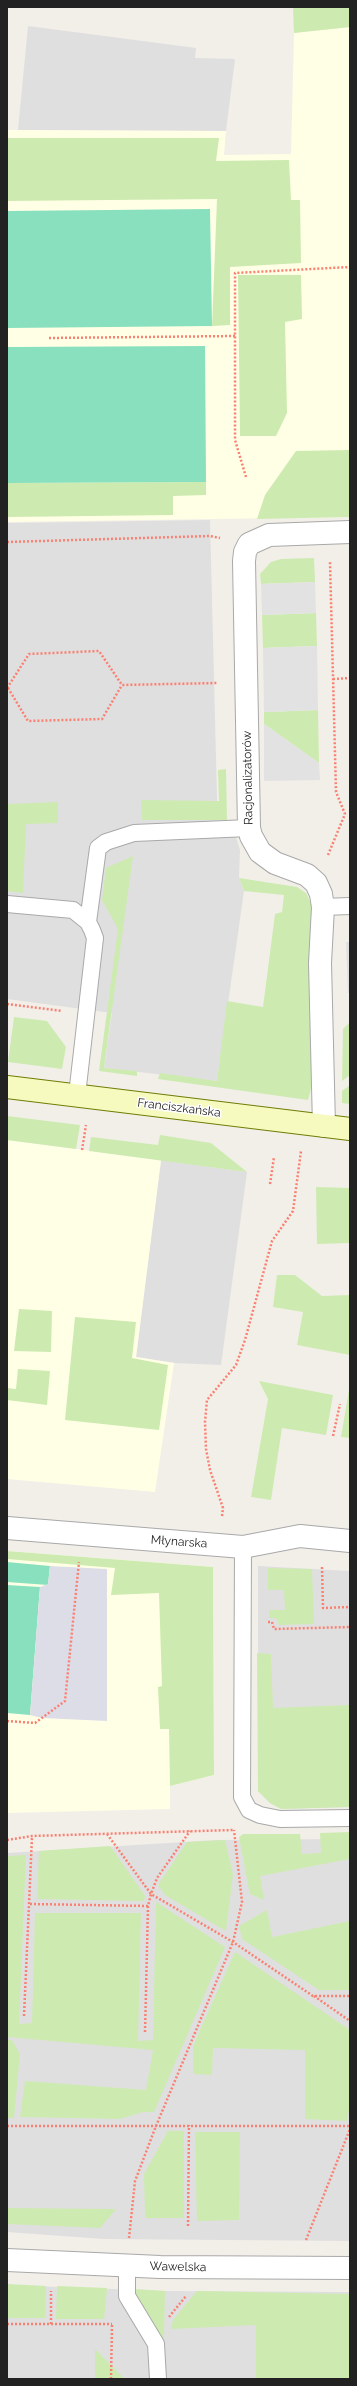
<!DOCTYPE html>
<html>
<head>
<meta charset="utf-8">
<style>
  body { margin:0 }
  #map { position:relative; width:357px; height:2386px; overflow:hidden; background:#f2efe9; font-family:Raleway,sans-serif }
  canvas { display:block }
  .frame { position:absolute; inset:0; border:8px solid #222; pointer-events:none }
</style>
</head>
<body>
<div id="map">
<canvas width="357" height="2386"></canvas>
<div class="frame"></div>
</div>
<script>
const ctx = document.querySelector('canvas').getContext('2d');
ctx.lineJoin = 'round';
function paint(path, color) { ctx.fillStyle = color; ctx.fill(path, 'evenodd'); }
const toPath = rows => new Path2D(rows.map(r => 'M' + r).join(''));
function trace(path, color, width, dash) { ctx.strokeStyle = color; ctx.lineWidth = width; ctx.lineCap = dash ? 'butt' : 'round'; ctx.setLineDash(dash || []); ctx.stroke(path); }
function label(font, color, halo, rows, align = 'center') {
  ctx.font = font + ' Raleway,sans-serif'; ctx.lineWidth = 3; ctx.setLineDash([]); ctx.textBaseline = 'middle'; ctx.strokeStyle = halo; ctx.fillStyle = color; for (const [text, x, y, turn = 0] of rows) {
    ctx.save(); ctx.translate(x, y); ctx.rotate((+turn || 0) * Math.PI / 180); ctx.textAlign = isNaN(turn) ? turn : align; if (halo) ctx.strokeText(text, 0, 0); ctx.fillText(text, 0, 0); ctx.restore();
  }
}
const residential = toPath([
  [28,26,196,48,195,58,235,59,226,131,18,130],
  [210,520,218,837,236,837,240,850,239,878,244,891,217,1081,104,1068,112,1013,7,999,7,523],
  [346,942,350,942,350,993,348,993],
  [161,1160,247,1172,221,1365,174,1363,136,1357],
  [258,1566,350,1571,350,1807,281,1809,270,1803,258,1791],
  [350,1839,350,2241,104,2239,7,2232,7,1853,216,1840],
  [7,2285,165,2291,350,2292,350,2379,7,2379]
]);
const education = toPath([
  [350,27,350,517,7,522,7,130,226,131,224,155,291,154,294,33],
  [7,1140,161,1160,136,1357,174,1363,155,1492,7,1479],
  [7,1551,213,1567,214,1775,170,1786,170,1809,7,1813]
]);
const grass = toPath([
  [293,7,350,7,350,27,294,33],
  [7,138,219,138,216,161,289,160,291,200,300,200,301,263,230,267,230,325,212,326,217,199,7,201],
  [238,275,301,275,302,319,285,322,287,413,276,436,240,436],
  [350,450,350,517,257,519,265,495,296,451],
  [206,482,206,495,173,496,173,515,7,517,7,483],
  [314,558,315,582,261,584,260,574,271,562,281,559],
  [316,613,317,646,263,648,262,615],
  [318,710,319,763,264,724,264,712],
  [226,769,227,820,142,820,141,800,219,801,218,770],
  [58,802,58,823,26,824,23,893,7,891,7,804],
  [133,856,104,1068,137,1071,137,1076,99,1071,118,929,102,900,106,868],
  [239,878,297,887,306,893,311,903,311,1089,308,1100,158,1079,160,1073,217,1081,227,1001,263,1007,275,914,282,912,284,895,244,891],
  [14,1017,47,1021,66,1047,62,1069,8,1062],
  [350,1022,350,1075,342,1081,343,1029],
  [350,1085,350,1104,342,1103,342,1091],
  [7,1116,80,1125,76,1149,7,1140],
  [160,1135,211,1143,247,1172,89,1151,91,1137,158,1145],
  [316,1187,350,1188,350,1243,317,1244],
  [277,1275,295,1275,322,1296,350,1295,350,1355,297,1345,303,1312,273,1307],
  [19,1309,52,1311,51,1352,14,1351],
  [75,1317,136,1322,132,1358,168,1365,159,1430,65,1420],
  [18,1369,50,1371,47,1405,7,1400,7,1388,16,1389],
  [259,1381,333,1395,326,1435,282,1428,271,1500,251,1497,268,1399],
  [350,1384,350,1438,341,1437],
  [7,1551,213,1567,214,1775,170,1786,169,1729,160,1729,158,1687,162,1686,159,1593,111,1595,115,1568,7,1559],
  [268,1568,312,1569,314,1624,279,1625,276,1618,269,1618,269,1610,285,1610,284,1590,268,1590],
  [257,1653,271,1654,273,1708,350,1705,350,1807,281,1809,270,1803,258,1791],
  [350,1832,350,1859,260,1876,264,1900,250,1894,239,1837,243,1834,300,1834,302,1854,321,1853,320,1833],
  [225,1840,233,1874,226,1931,165,1895,158,1885,187,1842],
  [110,1846,141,1890,145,1896,144,1901,37,1899,39,1851],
  [26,1855,19,2024,32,2023,35,1913,141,1913,138,2041,153,2040,156,1902,225,1947,154,2112,143,2112,120,2119,20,2117,25,2081,146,2090,153,2050,7,2037,7,1856],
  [267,1910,272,1937,350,1921,350,1990,319,1990,242,1939,239,1926],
  [235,1952,350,2030,350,2105,347,2121,305,2119,305,2050,213,2048,212,2075,193,2074,193,2046],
  [7,2040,12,2040,20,2054,14,2118,7,2118],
  [168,2131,184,2131,184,2218,145,2218,144,2174],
  [195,2132,240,2132,239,2220,197,2221],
  [7,2208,116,2209,100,2228,7,2224],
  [7,2284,46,2286,45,2318,7,2318],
  [57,2286,107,2288,104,2319,56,2319],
  [134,2289,165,2291,164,2341,137,2300],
  [197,2291,350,2294,350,2379,256,2379,256,2325,171,2329,173,2320],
  [95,2349,125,2379,95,2379]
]);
const pitch = toPath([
  [210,209,212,326,7,328,7,211],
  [205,346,206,482,7,483,7,347],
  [7,1562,50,1566,48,1585,7,1582],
  [7,1585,40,1587,30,1715,7,1713]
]);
const parking = toPath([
  [315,582,316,613,262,615,261,584],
  [317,646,318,710,264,712,263,648],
  [264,724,319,763,320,780,264,781]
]);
const plaza = toPath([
  [50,1566,107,1569,107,1721,42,1718,30,1715,40,1587,48,1584]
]);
const path = toPath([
  [49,338,235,336],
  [246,477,235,440,235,273,350,267],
  [7,542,210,536,220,538],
  [333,679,350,678],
  [7,688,29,654,99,651,122,685,218,683],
  [8,688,28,721,102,719,122,685],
  [328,855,345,814,336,792,330,562],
  [7,1004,62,1011],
  [82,1150,86,1125],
  [270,1184,274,1157],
  [333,1436,340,1404],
  [222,1516,223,1508,210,1470,206,1449,205,1422,207,1400,236,1365,245,1340,272,1241,293,1211,301,1151],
  [322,1567,323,1608,350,1607],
  [268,1622,272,1622,274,1629,350,1627],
  [7,1721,35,1723,65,1701,79,1562],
  [107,1834,151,1894,233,1942,313,1996,350,1996],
  [7,1840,32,1836,233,1830],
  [30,1904,148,1906],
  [314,1996,350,2021],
  [24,2016,32,1837],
  [145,2032,148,1906,151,1894,157,1878,190,1831],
  [7,2126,350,2126],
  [188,2226,189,2125],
  [129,2238,135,2181,156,2126,233,1942,242,1902,234,1830],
  [306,2240,350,2129],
  [169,2317,186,2296],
  [7,2324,112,2324],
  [51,2324,51,2291],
  [111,2379,112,2324]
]);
const lane = toPath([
  [7,904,73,910,88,922,92,930,95,938,77,1095],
  [323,907,350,906],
  [88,922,98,848,106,842,134,833,249,828],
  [243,1547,242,1797,249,1810,260,1815,280,1819,350,1818],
  [127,2266,127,2296,156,2344,158,2379]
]);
const street = toPath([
  [324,1126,320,963,323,907,321,894,316,883,307,875,275,863,260,852,251,836,249,828,244,561,245,552,249,544,269,535,350,532],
  [7,1528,243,1547,300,1536,350,1541],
  [7,2260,160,2267,350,2268]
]);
const secondary = toPath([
  [7,1087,350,1129]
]);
const streetNames = [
  ["Racjonalizatorów",248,778,-91],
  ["Franciszkańska",179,1108,7],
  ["Młynarska",179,1542,4],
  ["Wawelska",178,2267,1]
];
paint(residential, '#e0dfdf');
paint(education, '#ffffe5');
paint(grass, '#cdebb0');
paint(pitch, '#88e0be');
paint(parking, '#e2e2e2');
paint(plaza, '#dddde8');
trace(lane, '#a9a9a9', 18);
trace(street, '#a9a9a9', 24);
trace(secondary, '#707d05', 24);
trace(path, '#fa8072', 2.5, [2, 2]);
trace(lane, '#fff', 16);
trace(street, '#fff', 22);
trace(secondary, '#f7fabf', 22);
label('12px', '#222', '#fff', streetNames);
</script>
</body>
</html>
